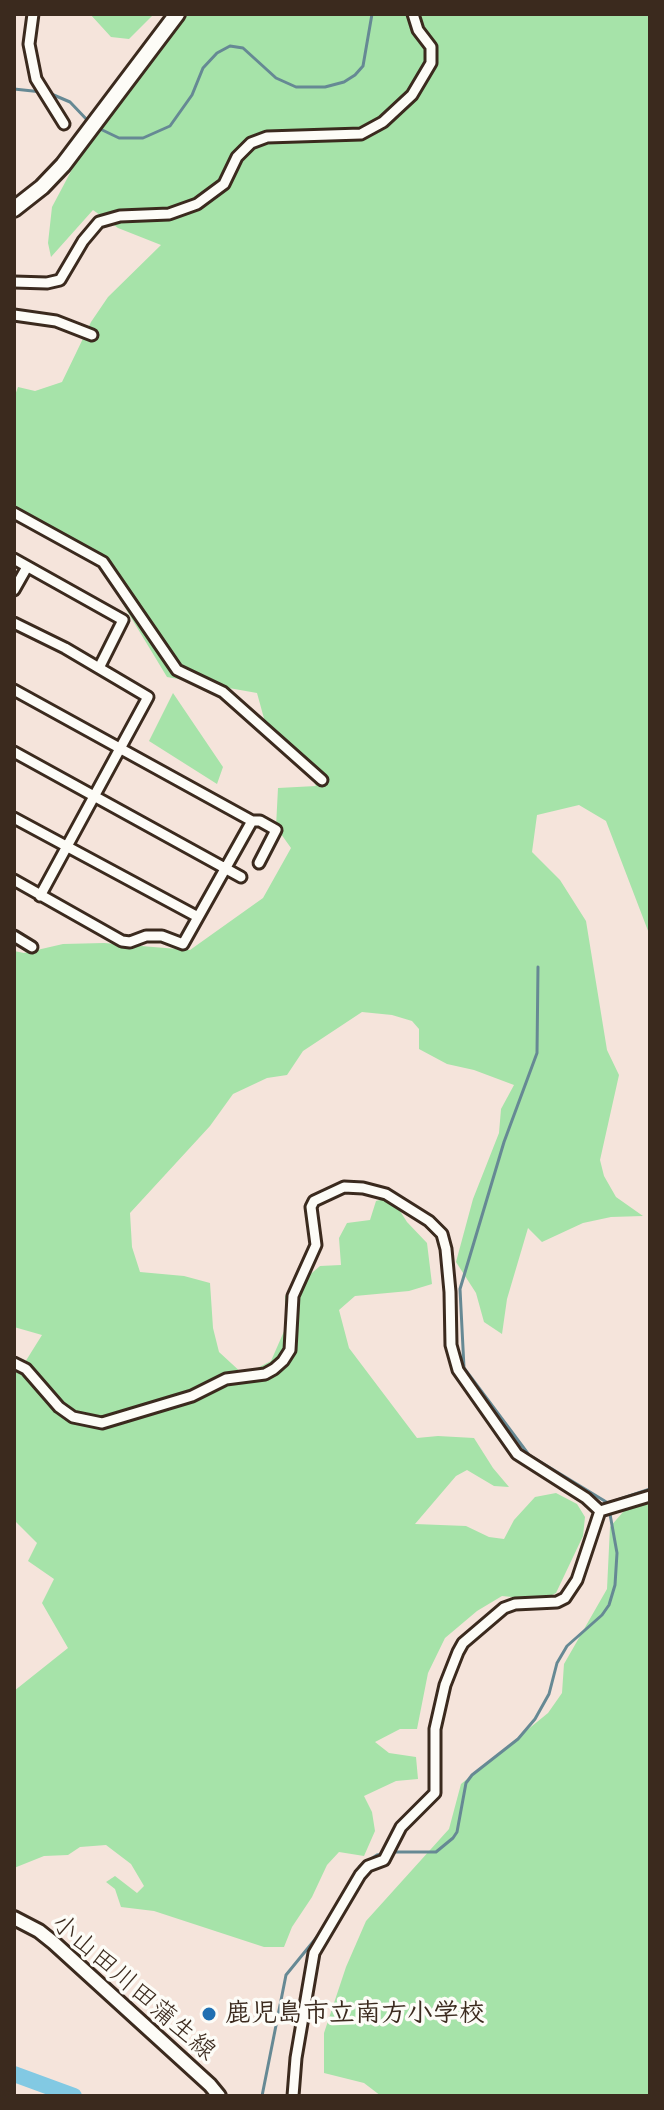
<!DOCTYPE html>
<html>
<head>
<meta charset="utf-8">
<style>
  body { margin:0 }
  #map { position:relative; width:664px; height:2110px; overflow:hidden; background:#f5e4db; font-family:Itim,sans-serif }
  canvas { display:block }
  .frame { position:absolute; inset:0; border:16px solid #3b2a1e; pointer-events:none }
</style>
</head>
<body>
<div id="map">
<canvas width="664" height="2110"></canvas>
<div class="frame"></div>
</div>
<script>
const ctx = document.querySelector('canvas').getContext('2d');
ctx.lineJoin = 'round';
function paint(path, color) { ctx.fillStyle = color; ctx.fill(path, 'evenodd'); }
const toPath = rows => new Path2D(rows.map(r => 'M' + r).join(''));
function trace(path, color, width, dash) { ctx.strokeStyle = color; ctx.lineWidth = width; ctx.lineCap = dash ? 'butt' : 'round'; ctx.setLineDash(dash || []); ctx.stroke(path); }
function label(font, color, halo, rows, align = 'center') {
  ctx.font = font + ' Itim,"Klee One",sans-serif'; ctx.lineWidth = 7; ctx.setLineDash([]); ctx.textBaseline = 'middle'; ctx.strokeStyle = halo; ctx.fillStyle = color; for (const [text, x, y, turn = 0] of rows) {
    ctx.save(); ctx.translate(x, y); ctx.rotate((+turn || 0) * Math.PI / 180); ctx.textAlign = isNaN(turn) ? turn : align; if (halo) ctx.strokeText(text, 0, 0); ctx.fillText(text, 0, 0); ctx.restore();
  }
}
const green = toPath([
  [90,14,154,14,129,39,111,37],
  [180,14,650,14,650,936,606,821,579,805,537,815,532,852,560,880,586,921,607,1050,619,1075,600,1160,604,1176,616,1197,643,1216,611,1217,583,1223,542,1242,528,1228,507,1299,502,1334,484,1322,476,1293,456,1262,473,1199,499,1133,501,1109,514,1085,474,1070,447,1064,419,1049,419,1029,412,1021,392,1015,362,1012,303,1051,287,1075,267,1078,233,1094,210,1126,130,1213,132,1247,140,1272,184,1276,210,1283,213,1328,219,1352,244,1375,271,1361,285,1329,285,1296,320,1266,341,1265,339,1238,347,1223,370,1220,376,1201,391,1197,407,1222,427,1243,432,1284,409,1291,355,1296,339,1310,349,1348,417,1438,438,1436,474,1438,493,1468,509,1487,494,1486,467,1470,456,1476,415,1524,466,1526,489,1537,504,1539,514,1520,535,1497,556,1493,577,1504,585,1517,583,1536,556,1593,542,1600,502,1596,477,1611,445,1638,428,1673,417,1729,400,1729,375,1742,389,1753,416,1757,418,1779,396,1781,364,1796,372,1812,375,1831,364,1856,339,1852,327,1865,312,1897,292,1927,284,1947,264,1947,154,1911,121,1907,115,1889,106,1882,115,1876,137,1893,144,1886,131,1864,106,1845,80,1847,68,1855,44,1856,14,1868,14,1691,68,1648,42,1603,54,1579,28,1561,37,1543,14,1520,14,1364,22,1367,42,1335,14,1327,14,951,24,953,63,944,104,943,190,950,263,898,291,848,276,827,278,788,316,786,290,743,265,722,257,693,167,677,98,563,14,514,14,398,18,387,35,391,62,382,91,322,108,297,161,245,118,228,93,210,51,257,48,243,52,207,86,143],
  [173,693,223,767,217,784,149,741],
  [650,1494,650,2096,381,2096,364,2083,324,2073,324,2033,346,1967,366,1921,449,1829,461,1784,548,1713,562,1693,564,1664,607,1589,610,1527,623,1512]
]);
const stream = toPath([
  [14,89,42,92],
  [49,93,70,102,90,123],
  [96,127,119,138,143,138,170,126,192,95,203,68,217,53,230,46,243,48,276,78,296,87,325,87,344,82,355,75,363,66,372,14],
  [538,967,537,1053,504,1142,460,1289,464,1368,529,1455,608,1503],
  [393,1852,436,1852,453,1838,457,1832,466,1783,472,1775,518,1739,535,1719,549,1694,557,1663,567,1646,602,1615,609,1605,615,1585,617,1553,608,1503,650,1489],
  [262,2096,286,1975,321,1932,360,1866,377,1855,386,1853]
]);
const river = toPath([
  [14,2074,74,2096]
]);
const minor = toPath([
  [33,14,29,44,36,79,64,124],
  [14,282,47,283,60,280,83,241,99,222,120,216,169,214,197,204,224,184,237,157,251,143,267,137,361,134,383,122,412,95,431,63,431,47,418,30,413,14],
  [14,315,56,321,92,335],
  [14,513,103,562,177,670,223,692,322,780],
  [14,559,123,620,99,668],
  [14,590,27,567],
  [14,623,65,648,148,697,40,896],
  [14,690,252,821,183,944,162,936,146,936,130,942,122,941,14,880],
  [14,752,241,877],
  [14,818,198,917],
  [252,821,260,821,276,830,259,863],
  [14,936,32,947],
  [14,1363,26,1369,59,1407,73,1417,102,1423,192,1396,226,1379,265,1374,274,1369,283,1361,290,1350,293,1296,316,1245,311,1207,314,1201,344,1187,363,1188,386,1194,429,1221,442,1234,446,1249,450,1292,451,1345,458,1370,517,1454,586,1498,600,1511,577,1580,565,1598,557,1602,515,1604,504,1608,463,1643,458,1652,445,1685,435,1729,435,1793,401,1827,384,1860,368,1866,360,1875,314,1953,296,2058,293,2096],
  [600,1511,650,1496]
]);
const secondary = toPath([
  [14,1918,39,1931,54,1943,210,2085,219,2096]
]);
const primary = toPath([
  [14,209,42,187,63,165,177,14]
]);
const markers = [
  [209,2014,8,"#1f6fb2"]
];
const streetNames = [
  ["小山田川田蒲生線",133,1988,41]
];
const poiNames = [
  ["鹿児島市立南方小学校",225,2014]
];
paint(green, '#a6e3a9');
trace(stream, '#668994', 3);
trace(river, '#82c9e3', 16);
trace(minor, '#3b2a1e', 15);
trace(secondary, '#3b2a1e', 18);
trace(primary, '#3b2a1e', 20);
trace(minor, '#fdfcf7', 9);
trace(secondary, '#fdfcf7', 12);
trace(primary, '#fdfcf7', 14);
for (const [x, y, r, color] of markers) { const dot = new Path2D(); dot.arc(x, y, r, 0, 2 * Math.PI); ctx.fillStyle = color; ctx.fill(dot); trace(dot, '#fdfcf7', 3); }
label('26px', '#3b2a1e', '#fdfcf7', streetNames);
label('bold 26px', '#3b2a1e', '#fdfcf7', poiNames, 'left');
</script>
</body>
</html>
